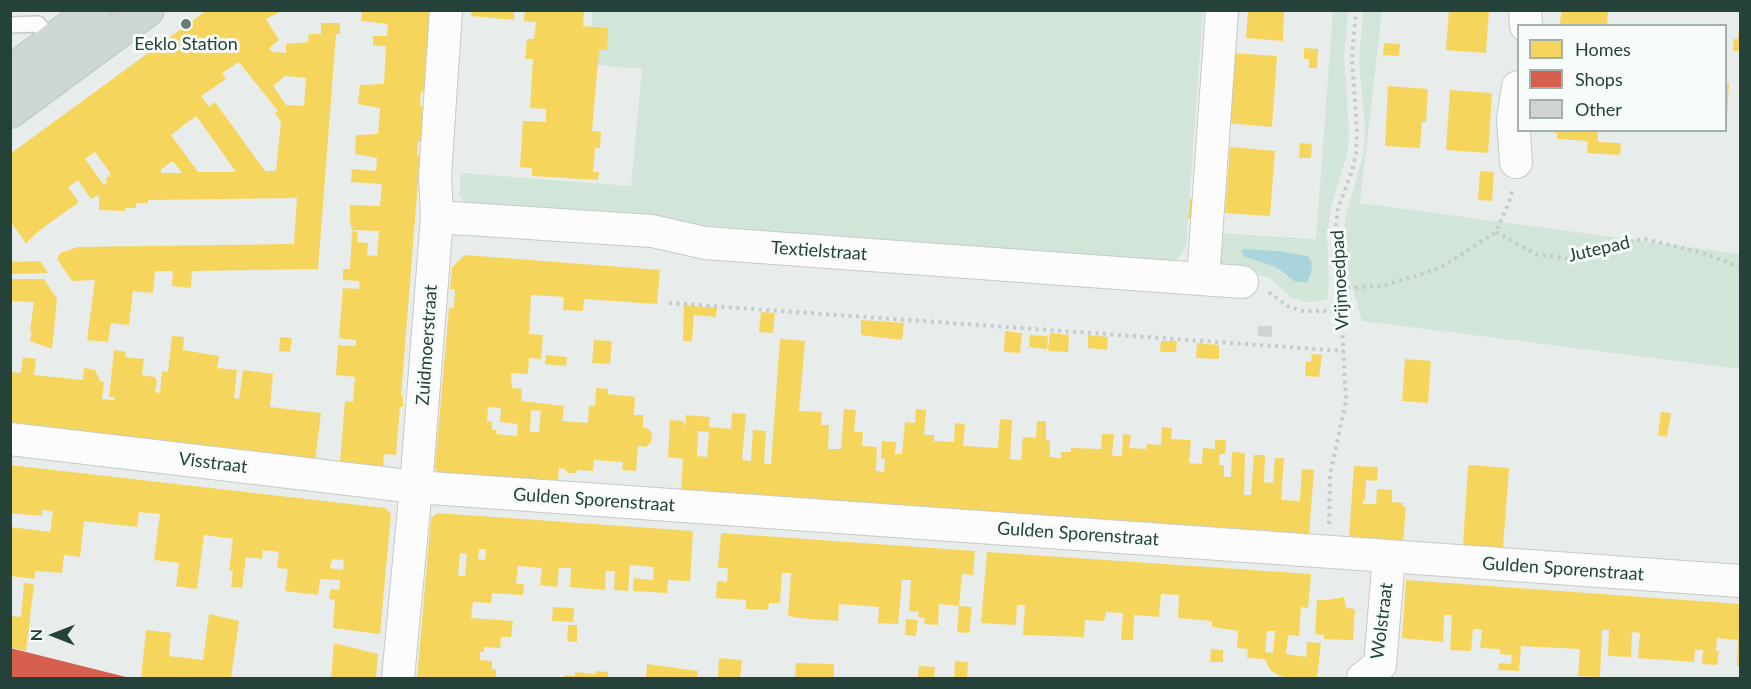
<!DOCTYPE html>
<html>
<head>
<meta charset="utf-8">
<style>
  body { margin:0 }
  #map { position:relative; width:1751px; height:689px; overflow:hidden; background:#e8edeb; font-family:Lato,sans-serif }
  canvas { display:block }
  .frame { position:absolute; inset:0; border:12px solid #24423a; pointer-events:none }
  .legend { position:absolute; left:1517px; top:24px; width:210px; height:108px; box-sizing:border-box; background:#f7fbf9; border:2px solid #a3b1ad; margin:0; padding:8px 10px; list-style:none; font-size:18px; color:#24423a }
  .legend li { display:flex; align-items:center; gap:12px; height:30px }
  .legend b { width:30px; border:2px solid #a3b1ad }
  .north { position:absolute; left:24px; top:605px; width:60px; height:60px; -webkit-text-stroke:4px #f7fbf9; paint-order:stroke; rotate:270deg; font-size:16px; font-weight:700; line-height:24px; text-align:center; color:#24423a }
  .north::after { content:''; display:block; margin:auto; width:21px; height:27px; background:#24423a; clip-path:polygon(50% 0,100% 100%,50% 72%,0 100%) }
</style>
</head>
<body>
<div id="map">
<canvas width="1751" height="689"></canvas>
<div class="frame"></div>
<ul class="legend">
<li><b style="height:16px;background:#f6d55c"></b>Homes</li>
<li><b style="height:16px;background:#d6604d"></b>Shops</li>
<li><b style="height:16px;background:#cfd4d2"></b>Other</li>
</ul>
<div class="north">N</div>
</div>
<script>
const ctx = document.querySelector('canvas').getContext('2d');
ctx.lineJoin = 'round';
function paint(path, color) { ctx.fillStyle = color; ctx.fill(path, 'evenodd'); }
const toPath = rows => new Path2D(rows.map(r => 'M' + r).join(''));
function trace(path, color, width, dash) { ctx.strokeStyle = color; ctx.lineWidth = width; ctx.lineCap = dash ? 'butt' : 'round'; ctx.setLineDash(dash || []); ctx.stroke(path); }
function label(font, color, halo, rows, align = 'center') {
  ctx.font = font + ' Lato,sans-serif'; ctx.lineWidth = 6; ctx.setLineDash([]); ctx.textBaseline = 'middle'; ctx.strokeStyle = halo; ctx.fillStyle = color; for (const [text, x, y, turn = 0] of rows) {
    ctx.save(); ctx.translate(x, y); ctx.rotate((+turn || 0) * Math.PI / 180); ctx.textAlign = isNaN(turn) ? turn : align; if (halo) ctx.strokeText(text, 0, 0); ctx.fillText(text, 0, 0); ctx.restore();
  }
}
const green = toPath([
  [593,11,1203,11,1186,247,1172,266,468,205,459,196,461,173,631,186,642,69,589,64],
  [1333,11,1348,11,1344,57,1349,130,1348,150,1331,207,1327,236,1329,285,1327,300,1306,302,1292,298,1270,278,1221,265,1214,252,1214,233,1316,239],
  [1296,255,1307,256,1287,277,1274,266,1261,261],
  [1363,11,1382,11,1360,203,1740,254,1740,369,1362,321,1350,280,1344,279,1343,243,1345,219,1364,152,1365,129,1359,61]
]);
const water = toPath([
  [1243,249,1276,251,1308,256,1312,264,1311,274,1307,282,1296,282,1274,266,1245,257,1241,252]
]);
const homes = toPath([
  [207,10,283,10,266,19,279,40,269,48,273,52,286,53,286,44,308,42,309,34,321,34,321,23,340,23,340,34,336,34,318,269,192,271,191,288,172,286,173,271,155,271,153,293,133,291,129,325,111,323,108,342,87,340,95,280,72,281,57,259,60,253,78,247,294,244,297,198,148,200,148,203,136,203,136,208,125,208,125,211,99,210,99,195,91,199,78,180,68,187,79,202,40,230,26,243,10,221,10,154],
  [239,62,278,111,275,113,281,122,276,171,265,171,215,102,209,107,201,96,226,79,222,73],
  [285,76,306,78,304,106,286,105,273,86],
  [196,116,197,117,236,172,198,172,171,135],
  [95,152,111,174,105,179,107,182,104,185,85,159],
  [173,161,182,173,162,173,160,170],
  [362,10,431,10,425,92,421,91,420,106,424,106,421,142,418,142,417,156,420,156,401,396,403,397,403,407,400,407,396,455,384,454,383,467,340,462,345,401,353,402,355,377,336,375,338,345,356,346,356,340,339,338,343,288,359,289,360,286,359,281,343,280,343,269,350,269,352,231,358,232,357,242,368,243,367,255,377,256,379,231,352,230,350,221,350,205,380,206,382,184,351,182,352,169,376,171,377,158,355,154,356,135,378,134,380,108,358,104,360,85,384,84,386,46,373,46,373,36,387,36,388,24,361,21],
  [472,10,514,10,514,20,471,16],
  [525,10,584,10,583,26,608,28,607,50,599,50,592,131,601,132,600,148,595,148,593,172,599,172,598,180,532,176,532,168,520,167,523,121,546,122,546,109,530,108,533,59,525,59,527,39,534,39,536,22,524,21],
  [1248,10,1284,10,1283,41,1246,38],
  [1449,10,1489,10,1486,53,1446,50],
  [1562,10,1608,10,1607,26,1559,26],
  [1739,28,1740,28,1740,51,1733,51,1734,39,1738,39],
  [1384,43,1400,44,1399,56,1383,55],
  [1304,48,1318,49,1317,68,1309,68,1309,59,1304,59],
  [1233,53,1277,56,1272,127,1227,123],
  [1726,83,1729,83,1727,119,1726,119],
  [1388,86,1428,89,1426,122,1422,122,1420,148,1385,146],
  [1450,90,1492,93,1488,153,1446,150],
  [1553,130,1598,130,1598,142,1621,143,1620,155,1587,153,1588,141,1557,139,1557,133,1553,133],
  [1300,143,1312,144,1311,158,1299,158],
  [1230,147,1275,151,1270,216,1225,213],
  [1480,171,1494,172,1492,201,1478,200],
  [1190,199,1198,199,1196,219,1188,219],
  [465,255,660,270,657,304,584,299,583,311,563,310,564,297,531,295,529,334,543,335,541,359,529,358,528,374,511,373,512,388,522,389,521,401,564,406,562,421,588,423,589,406,595,406,596,388,608,389,608,394,635,397,634,415,643,415,643,428,647,428,652,433,651,442,646,447,638,446,636,471,622,470,623,462,594,460,593,471,578,470,575,473,568,473,565,469,559,468,558,482,440,474,435,468,449,308,454,308,455,289,450,289,452,267],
  [488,407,501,408,500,422,518,424,517,436,496,434,497,430,492,430,492,422,487,421],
  [531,410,541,411,539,432,530,432],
  [40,261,48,273,10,274,10,262],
  [10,279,44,279,57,299,52,349,30,341,32,331,30,332,34,302,10,301],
  [684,305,717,308,716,317,694,315,692,341,683,341],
  [761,312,775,313,773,333,759,332],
  [861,320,904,323,902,340,861,335],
  [1005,331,1022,333,1020,353,1004,352],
  [1050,333,1069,335,1068,352,1048,351],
  [1030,335,1048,336,1047,349,1029,347],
  [1088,335,1108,337,1107,350,1088,348],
  [172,336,184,337,183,350,219,356,217,368,237,370,234,398,239,399,243,370,273,374,270,407,321,413,315,462,10,425,10,372,21,373,23,357,36,359,34,375,83,380,84,368,95,370,101,382,104,382,102,399,114,400,115,397,109,397,114,350,126,352,125,357,144,359,142,375,154,377,157,380,155,392,160,393,162,371,168,372],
  [280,337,292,338,290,352,279,351],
  [780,339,805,341,799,411,822,412,821,425,829,425,828,449,841,449,844,409,856,410,854,432,863,432,862,446,877,447,876,471,884,472,885,459,881,458,882,441,896,442,895,454,902,454,905,422,915,423,916,409,926,410,924,435,934,435,934,441,954,442,955,423,965,424,963,446,998,448,1000,419,1012,420,1010,459,1021,460,1023,437,1036,438,1037,421,1046,421,1046,440,1050,441,1050,457,1061,458,1061,452,1071,452,1071,448,1101,449,1102,434,1114,434,1112,456,1122,456,1123,434,1131,435,1129,448,1146,449,1147,444,1161,445,1162,427,1172,428,1171,439,1191,440,1189,463,1202,464,1203,448,1215,449,1215,440,1226,440,1225,454,1220,454,1219,465,1224,465,1224,477,1231,477,1232,452,1245,453,1244,495,1251,495,1254,455,1265,455,1264,482,1273,483,1275,458,1284,458,1281,500,1300,501,1302,469,1314,470,1309,534,681,491,683,459,668,457,670,420,684,421,685,429,686,415,710,417,709,427,731,429,732,413,746,414,742,460,751,461,753,430,766,431,764,464,771,464],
  [698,431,709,432,707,457,697,456],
  [594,340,612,341,610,364,592,363],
  [1161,341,1177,341,1176,352,1160,352],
  [1197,343,1219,345,1219,359,1196,358],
  [1312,354,1322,355,1319,377,1305,376,1306,361,1311,362],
  [546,355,567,357,566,366,545,364],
  [1405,359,1431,361,1428,403,1402,401],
  [1661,412,1671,413,1667,437,1658,435],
  [10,465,385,508,391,514,380,634,333,628,335,600,329,599,330,589,339,590,340,580,320,579,318,595,285,591,288,569,277,568,279,552,263,550,262,559,246,557,242,588,231,587,233,571,229,570,233,539,204,535,197,589,176,586,179,563,154,560,160,514,139,512,137,527,84,521,80,557,64,555,62,573,35,571,34,579,10,576,10,527,50,532,53,511,42,510,42,516,10,513],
  [332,559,344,560,343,570,330,568],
  [1470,465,1509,468,1503,548,1463,545,1468,467],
  [1354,466,1378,467,1377,481,1366,480,1365,500,1363,500,1363,504,1376,504,1377,489,1392,490,1392,502,1403,503,1402,506,1406,507,1403,541,1349,537],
  [437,513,693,531,690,581,668,580,667,593,633,591,634,578,653,580,654,567,630,565,628,591,614,590,615,571,606,571,605,590,570,587,571,568,559,568,557,587,540,585,542,568,518,566,516,584,524,584,523,595,492,593,491,603,473,602,471,618,513,621,511,637,501,637,500,648,484,647,484,652,480,652,480,660,492,661,492,669,496,669,496,678,417,678,431,518],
  [479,549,486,549,485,560,478,559],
  [460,553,467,554,465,576,458,576],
  [721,533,975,551,973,575,962,574,959,606,939,604,938,625,924,624,925,618,918,617,919,612,909,611,911,580,902,580,898,624,878,623,879,607,839,604,838,621,799,618,788,616,791,573,782,573,780,603,769,603,768,610,746,609,746,600,716,598,717,581,727,582,728,568,718,568],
  [987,552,1311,574,1308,608,1301,607,1299,636,1288,635,1286,654,1306,657,1307,642,1321,643,1317,678,1286,678,1278,675,1270,670,1265,659,1247,658,1248,649,1237,648,1238,631,1212,627,1212,621,1178,618,1179,595,1161,594,1159,617,1134,615,1133,640,1121,640,1123,613,1106,612,1104,621,1085,620,1084,637,1023,635,1025,605,1017,605,1016,625,981,623],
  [1267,631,1275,631,1273,653,1265,652],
  [1406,580,1740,604,1740,666,1737,666,1738,640,1717,638,1716,651,1719,651,1717,665,1702,664,1703,650,1695,650,1694,662,1638,658,1640,633,1632,632,1631,657,1608,656,1609,630,1602,630,1600,677,1578,676,1580,649,1521,646,1519,671,1498,670,1499,663,1511,664,1512,655,1500,654,1500,649,1480,648,1482,630,1473,629,1471,651,1450,650,1452,615,1444,615,1443,642,1402,638],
  [24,583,34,584,26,651,10,647,10,616,21,617],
  [1344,597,1346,608,1355,609,1353,640,1324,639,1324,635,1315,634,1317,600,1327,600],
  [959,606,972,607,969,633,957,632],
  [553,607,574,608,573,622,552,621],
  [209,614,239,621,231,678,141,678,146,630,171,633,169,656,203,660],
  [906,619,918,620,916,636,905,635],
  [568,625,577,625,577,642,567,641],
  [334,643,378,654,376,678,331,678],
  [1211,649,1223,650,1223,662,1210,662],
  [719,658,742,660,740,678,718,678],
  [955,661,968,662,967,678,954,678],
  [796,663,834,664,834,678,795,678],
  [647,664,698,671,697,678,646,678],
  [919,666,935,667,934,678,918,678],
  [596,671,608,672,608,678,565,678,565,675,575,676,575,672,596,674]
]);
const shops = toPath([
  [10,648,130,678,10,678]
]);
const building = toPath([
  [1258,326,1272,326,1272,337,1258,336]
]);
const path = toPath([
  [1496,232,1536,254,1569,259,1587,255,1620,243,1645,239,1703,253,1740,267],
  [1340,288,1383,286,1440,268,1496,232,1511,197,1512,189],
  [1269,292,1289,307,1303,311,1340,311],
  [669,303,1344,351],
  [1329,524,1330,474,1346,402,1340,288,1335,231,1338,209,1352,171,1356,153,1357,131,1352,59,1356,10]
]);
const service = toPath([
  [10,25,38,24,52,41,51,46]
]);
const minor = toPath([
  [1525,10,1526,26],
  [1516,162,1513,119,1518,87],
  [437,217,652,231,705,243,1242,282],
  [1203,279,1222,10],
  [10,439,416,487,1740,581],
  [398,678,416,487,437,217,435,176,446,10],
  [1363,678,1380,665,1389,556]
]);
const primary = toPath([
  [10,73,94,10],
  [10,111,147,10]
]);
const markers = [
  [186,24,6,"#697e78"]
];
const poiNames = [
  ["Eeklo Station",186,44]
];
const streetNames = [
  ["Jutepad",1599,249,-13],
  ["Textielstraat",819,251,4],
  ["Vrijmoedpad",1340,280,-93],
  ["Zuidmoerstraat",427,345,-86],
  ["Visstraat",213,463,7],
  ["Gulden Sporenstraat",594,500,4],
  ["Gulden Sporenstraat",1078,534,4],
  ["Gulden Sporenstraat",1563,569,4],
  ["Wolstraat",1382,621,-83]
];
paint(green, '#d1e6d8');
paint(water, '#a9d4db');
paint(homes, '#f6d55c');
paint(shops, '#d6604d');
paint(building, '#cfd4d2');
trace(service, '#c5cac8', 18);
trace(minor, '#c5cac8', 34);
trace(primary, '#c3ccc9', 36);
trace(path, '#c3ccca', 4, [3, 4.5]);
trace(service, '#fcfcfc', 15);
trace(minor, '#fcfcfc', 32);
trace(primary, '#cfd7d5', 33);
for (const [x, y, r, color] of markers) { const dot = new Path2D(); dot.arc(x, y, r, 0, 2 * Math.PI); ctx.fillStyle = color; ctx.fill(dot); trace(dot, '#f7fbf9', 2); }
label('18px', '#24423a', '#f7fbf9', poiNames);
label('18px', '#24423a', '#f7fbf9', streetNames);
</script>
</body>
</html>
